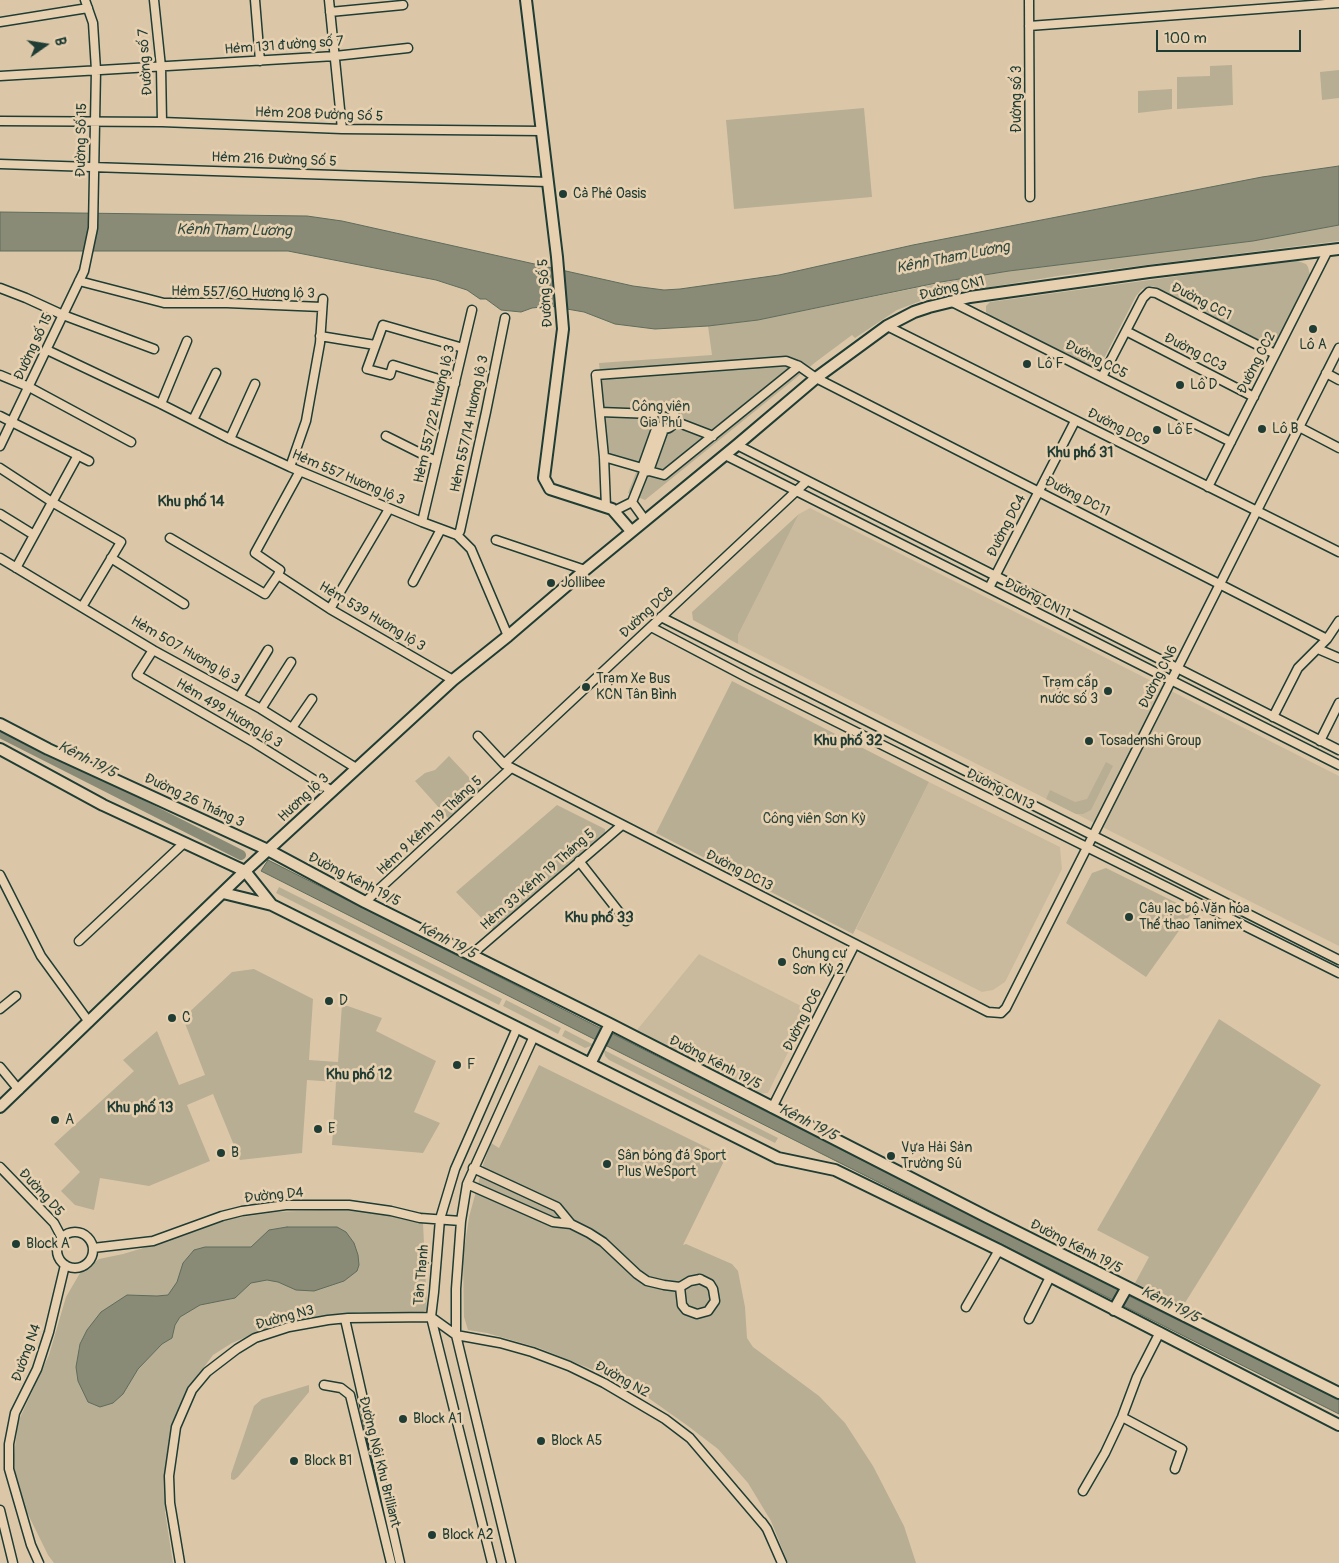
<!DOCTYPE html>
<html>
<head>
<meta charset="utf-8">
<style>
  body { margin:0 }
  #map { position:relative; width:1339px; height:1563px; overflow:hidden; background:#dbc7a8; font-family:Pangolin,sans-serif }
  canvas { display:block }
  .north { position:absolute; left:20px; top:20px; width:50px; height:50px; -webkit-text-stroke:4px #e7d0b0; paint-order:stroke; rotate:77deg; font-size:14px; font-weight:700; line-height:20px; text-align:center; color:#1f3d34 }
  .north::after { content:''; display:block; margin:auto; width:18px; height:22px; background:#1f3d34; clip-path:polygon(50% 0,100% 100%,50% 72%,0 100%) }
  .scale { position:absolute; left:1156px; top:30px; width:145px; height:22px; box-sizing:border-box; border:2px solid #1f3d34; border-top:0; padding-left:6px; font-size:15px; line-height:18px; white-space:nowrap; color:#1f3d34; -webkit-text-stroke:4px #e7d0b0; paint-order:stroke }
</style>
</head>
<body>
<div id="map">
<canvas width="1339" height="1563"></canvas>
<div class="north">B</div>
<div class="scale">100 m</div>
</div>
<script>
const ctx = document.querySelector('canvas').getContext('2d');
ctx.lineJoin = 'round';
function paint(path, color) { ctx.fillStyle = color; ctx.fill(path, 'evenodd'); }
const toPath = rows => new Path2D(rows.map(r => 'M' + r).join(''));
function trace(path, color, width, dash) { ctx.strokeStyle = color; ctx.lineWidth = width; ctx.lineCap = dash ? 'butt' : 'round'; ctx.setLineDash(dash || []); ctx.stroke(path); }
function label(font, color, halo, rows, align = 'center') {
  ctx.font = font + ' Pangolin,sans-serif'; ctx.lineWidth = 5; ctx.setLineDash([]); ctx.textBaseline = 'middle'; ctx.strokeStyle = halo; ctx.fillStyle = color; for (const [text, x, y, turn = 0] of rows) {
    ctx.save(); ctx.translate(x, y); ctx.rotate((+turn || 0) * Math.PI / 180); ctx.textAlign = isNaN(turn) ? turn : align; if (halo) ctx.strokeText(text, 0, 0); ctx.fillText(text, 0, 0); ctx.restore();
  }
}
const built = toPath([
  [810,508,1339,776,1339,946,738,644,738,635,799,514],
  [929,782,1060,847,1062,869,1005,982,993,990,982,992,856,929],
  [699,954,809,1010,768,1093,758,1094,637,1030]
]);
const green = toPath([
  [1232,65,1233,105,1177,109,1177,77,1210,76,1210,66],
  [1339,70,1339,98,1322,100,1320,72],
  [1172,89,1172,109,1138,113,1138,91],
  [864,108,872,197,734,209,726,120],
  [1339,225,1339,241,1058,276,959,292,923,300,897,310,855,338,852,335,817,361,645,500,628,493,637,470,608,456,599,363,712,355,708,326,758,320,941,283,1009,271,1253,241],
  [1295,260,1306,264,1308,267,1310,275,1275,343,1271,346,1158,288,1152,286,1142,289,1136,296,1100,366,1095,369,989,317,986,312,986,306,990,302],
  [799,514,738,635,738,644,693,620,692,612],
  [732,681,929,782,853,934,656,833],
  [449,756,482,791,450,820,415,781,425,773,435,770],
  [1106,762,1113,766,1091,810,1083,814,1076,814,1046,799,1050,790,1075,802,1087,799],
  [557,805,605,829,605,835,493,930,456,892],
  [1106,868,1193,911,1146,977,1066,923,1092,873],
  [279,887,502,999,499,1005,276,893],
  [254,969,313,999,309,1060,338,1062,342,1004,382,1018,376,1031,436,1061,414,1112,440,1123,423,1153,332,1145,336,1082,307,1080,302,1153,240,1160,213,1094,187,1105,210,1161,149,1186,100,1178,94,1210,75,1205,61,1191,80,1172,54,1144,134,1071,123,1060,157,1031,179,1085,205,1075,183,1018,232,972],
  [506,1000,561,1028,558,1034,503,1006],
  [1219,1019,1321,1085,1183,1306,1135,1283,1149,1257,1097,1230],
  [565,1030,594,1045,585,1048,562,1036],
  [604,1050,778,1138,775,1143,609,1060,605,1056],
  [539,1065,726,1157,683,1245,686,1244,732,1264,738,1271,745,1307,747,1338,753,1347,819,1396,845,1423,873,1466,904,1526,916,1563,788,1563,771,1521,748,1483,718,1449,688,1426,647,1397,596,1371,539,1348,487,1333,468,1330,464,1317,463,1258,469,1217,484,1162,491,1143,499,1148],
  [344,1209,408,1218,423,1222,427,1310,419,1314,401,1315,361,1312,293,1321,272,1326,232,1343,213,1355,185,1393,170,1433,167,1456,165,1512,173,1563,54,1563,48,1555,23,1504,13,1464,18,1422,49,1355,66,1297,80,1273,99,1259,123,1254,160,1243,209,1222,276,1212],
  [309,1385,309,1392,238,1477,234,1480,231,1479,231,1474,254,1406,262,1399]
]);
const water = toPath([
  [1339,166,1339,225,1253,241,1009,271,941,282,758,320,708,326,655,329,615,324,584,312,550,306,532,308,521,312,501,310,486,299,480,299,467,290,436,280,288,251,0,251,0,212,307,216,342,221,633,286,664,290,680,289,779,275,913,245,1262,177,1339,166],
  [268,860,602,1029,596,1040,261,871,268,860],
  [611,1033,1120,1291,1115,1301,605,1045,611,1033],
  [287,1227,337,1227,346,1232,354,1243,358,1255,359,1265,357,1271,344,1281,314,1291,296,1290,278,1282,267,1280,251,1283,235,1298,200,1305,180,1317,175,1325,172,1338,162,1344,138,1369,123,1394,113,1403,100,1407,88,1402,78,1381,76,1367,80,1344,87,1330,101,1312,127,1295,157,1296,168,1295,177,1282,183,1263,194,1250,205,1247,251,1247,269,1230,287,1227],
  [1125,1294,1339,1400,1339,1414,1120,1304,1125,1294]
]);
const canal = toPath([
  [0,733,241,855]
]);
const minor = toPath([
  [154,0,161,67,162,122],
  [255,0,260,61],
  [329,0,342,129],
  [1029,0,1030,197],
  [330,12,403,5],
  [0,22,88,8],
  [1029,26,1339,3],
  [0,76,335,56,408,48],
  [0,121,162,122,342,129,542,131],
  [0,164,548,182],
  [79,281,164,303,227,303,322,307],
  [0,288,26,298,63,315,154,349],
  [950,301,1231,442],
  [887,326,1339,552],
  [1126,331,1254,397],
  [320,336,375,345],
  [47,350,161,404,230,439,290,467,422,522,457,535,471,549,508,636],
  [1326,373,1339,380],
  [0,375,29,387,131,442],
  [1102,377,1143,298,1149,292,1156,293,1275,354],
  [455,384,393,365,390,375,367,369,383,325,463,348],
  [161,404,187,341],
  '653 418a11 11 0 1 1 22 0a11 11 0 1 1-22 0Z',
  [600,412,653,414],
  [0,416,89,461],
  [193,420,216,373],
  [674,421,713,436],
  [1299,427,1339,448],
  [386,436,436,461],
  [230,439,255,384],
  [737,445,1339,750],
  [0,446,84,271,93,228,96,70,93,23,85,0],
  [725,455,1339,765],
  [604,457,642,468],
  [290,467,306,421,320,343,323,299],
  [0,468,52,502,121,542,82,607],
  [649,471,664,475,799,366],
  [644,472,642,468,657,426],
  [1208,487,1328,250],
  [632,502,644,472,649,471,664,429],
  [606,507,604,457,596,375,786,361,799,366,816,378,1327,639],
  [614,511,632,502,645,520],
  [0,514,34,535],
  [422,522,472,310],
  [457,535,460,531,486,412,505,318],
  [170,538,265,594,278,575],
  [496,540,585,570],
  [0,558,153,650,261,709,356,768],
  [111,558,184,604],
  [16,568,78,455],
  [278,575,330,609,453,680],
  [278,575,280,570,255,553,300,471],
  [413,582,441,529],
  [989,588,1075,421],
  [330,609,389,509],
  [661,617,1339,960],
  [651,627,748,678,1339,973],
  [1318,649,1339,658],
  [153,650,137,675,255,743,332,791],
  [239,697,268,650],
  [261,709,291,662],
  [1273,717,1298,668,1327,639,1339,621],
  [292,728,312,699],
  [478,736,504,764,988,1012,1001,1013,1006,1008,1339,348],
  [1320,741,1339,703],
  [504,764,807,481],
  [579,861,626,921],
  [0,875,41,956,89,1022],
  [365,902,511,768],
  [79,941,184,843],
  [471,955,622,825],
  [0,1009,16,996],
  [0,1067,19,1090],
  [772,1108,855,944],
  [0,1167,54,1223,62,1238],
  [473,1168,557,1207,571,1224],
  [467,1184,553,1222,571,1224,589,1233,603,1242,637,1274,647,1281,664,1285,680,1287],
  '57 1250a18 18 0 1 1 36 0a18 18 0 1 1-36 0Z',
  [93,1248,153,1241,222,1216,242,1211,286,1205,349,1205,391,1211,420,1218,461,1221],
  [700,1279,710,1284,713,1289,715,1301,708,1311,697,1314,686,1310,682,1305,680,1287,690,1281,700,1279],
  [966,1307,999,1250],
  [345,1319,400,1563],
  [1029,1319,1050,1277],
  [324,1385,341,1388,350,1395,391,1563],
  [1122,1417,1182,1449,1175,1469],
  [1083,1491,1105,1453,1122,1417,1137,1377,1160,1332],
  [0,1510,13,1563],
  [762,1522,767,1529,782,1563],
  [39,1563,31,1545,9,1469,9,1444,15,1413,37,1369,49,1332,65,1265],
  [180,1563,170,1503,169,1476,176,1427,192,1390,207,1372,237,1349,255,1338,289,1327,328,1320,348,1318,431,1317,456,1335,500,1343,532,1352,569,1366,604,1383,665,1419,690,1438,764,1525],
  [492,1563,431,1317,434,1292,440,1219,455,1169,517,1028],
  [511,1563,456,1335,456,1289,461,1221,467,1184,534,1036]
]);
const tertiary = toPath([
  [526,0,557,257,563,329,544,478,550,489,612,509,631,531],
  [0,724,48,749,268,850,365,902,610,1024,987,1217,1339,1393],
  [0,749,103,805,245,871,272,905,778,1158,835,1170,999,1250,1339,1425],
  [223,893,272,905],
  [590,1064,610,1024],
  [0,1107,245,871,453,680,508,636,585,570,737,445,816,378,887,326,914,312,929,307,970,297,1149,272,1339,249],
  [1114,1310,1127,1287]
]);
const markers = [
  [563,194,5,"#1f3d34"],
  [1313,329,5,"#1f3d34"],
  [1027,364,5,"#1f3d34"],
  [1180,385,5,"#1f3d34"],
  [1262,429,5,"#1f3d34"],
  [1157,430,5,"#1f3d34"],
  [551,583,5,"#1f3d34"],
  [586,687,5,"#1f3d34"],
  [1108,691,5,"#1f3d34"],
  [1089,741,5,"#1f3d34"],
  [1129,917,5,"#1f3d34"],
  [782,962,5,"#1f3d34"],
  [329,1001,5,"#1f3d34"],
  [172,1018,5,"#1f3d34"],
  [457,1065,5,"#1f3d34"],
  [55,1120,5,"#1f3d34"],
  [318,1129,5,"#1f3d34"],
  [221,1153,5,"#1f3d34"],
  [891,1156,5,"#1f3d34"],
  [607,1164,5,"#1f3d34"],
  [16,1244,5,"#1f3d34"],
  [403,1419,5,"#1f3d34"],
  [541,1441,5,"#1f3d34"],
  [294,1461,5,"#1f3d34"],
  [432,1535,5,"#1f3d34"]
];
const streetNames = [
  ["Hẻm 131 đường số 7",284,46,-4],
  ["Đường số 7",146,62,-94],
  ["Đường số 3",1017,99,-90],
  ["Hẻm 208 Đường Số 5",319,115,2],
  ["Đường Số 15",82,140,-89],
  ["Hẻm 216 Đường Số 5",274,160,2],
  ["Đường CN1",952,289,-13],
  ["Hẻm 557/60 Hương lộ 3",243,293,1],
  ["Đường Số 5",546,293,-94],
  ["Đường CC1",1201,302,27],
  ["Đường số 15",34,347,-65],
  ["Đường CC3",1195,353,27],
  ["Đường CC5",1096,360,27],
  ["Đường CC2",1257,363,-63],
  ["Hẻm 557/22 Hương lộ 3",435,414,-77],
  ["Hẻm 557/14 Hương lộ 3",470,424,-78],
  ["Đường DC9",1118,428,27],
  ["Hẻm 557 Hương lộ 3",348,478,23],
  ["Đường DC11",1077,497,27],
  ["Đường DC4",1007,526,-63],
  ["Đường CN11",1037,599,27],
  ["Đường DC8",647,613,-43],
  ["Hẻm 539 Hương lộ 3",372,617,31],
  ["Hẻm 507 Hương lộ 3",185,651,30],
  ["Đường CN6",1159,677,-63],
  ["Hẻm 499 Hương lộ 3",229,714,31],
  ["Đường CN13",1000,790,27],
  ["Hương lộ 3",304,798,-43],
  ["Đường 26 Tháng 3",194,801,25],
  ["Hẻm 9 Kênh 19 Tháng 5",430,826,-43],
  ["Đường DC13",739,871,27],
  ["Đường Kênh 19/5",354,880,27],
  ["Hẻm 33 Kênh 19 Tháng 5",538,880,-41],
  ["Đường DC6",803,1020,-63],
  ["Đường Kênh 19/5",715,1063,27],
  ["Đường D5",41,1193,47],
  ["Đường D4",274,1196,-6],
  ["Đường Kênh 19/5",1076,1247,27],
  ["Tân Thạnh",422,1275,-85],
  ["Đường N3",285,1318,-15],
  ["Đường N4",27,1353,-70],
  ["Đường N2",622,1380,29],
  ["Đường Nội Khu Brilliant",379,1462,76]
];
const poiNames = [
  ["Cà Phê Oasis",573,194],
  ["Lô A",1313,345,"center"],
  ["Lô F",1037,364],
  ["Lô D",1190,385],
  ["Lô B",1272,429],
  ["Lô E",1167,430],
  ["Jollibee",561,583],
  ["Trạm Xe Bus",596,679],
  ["KCN Tân Bình",596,695],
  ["Trạm cấp",1098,683,"right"],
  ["nước số 3",1098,699,"right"],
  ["Tosadenshi Group",1099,741],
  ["Câu lạc bộ Văn hóa",1139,909],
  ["Thể thao Tanimex",1139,925],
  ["Chung cư",792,954],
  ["Sơn Kỳ 2",792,970],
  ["D",339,1001],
  ["C",182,1018],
  ["F",467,1065],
  ["A",65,1120],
  ["E",328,1129],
  ["Vựa Hải Sản",901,1148],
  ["Trường Sú",901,1164],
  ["B",231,1153],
  ["Sân bóng đá Sport",617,1156],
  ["Plus WeSport",617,1172],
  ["Block A",26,1244],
  ["Block A1",413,1419],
  ["Block A5",551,1441],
  ["Block B1",304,1461],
  ["Block A2",442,1535]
];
const parkNames = [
  ["Công viên",661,407],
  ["Gia Phú",661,423],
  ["Công viên Sơn Kỳ",814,819]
];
const waterNames = [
  ["Kênh Tham Lương",234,231,1],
  ["Kênh Tham Lương",953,258,-11],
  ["Kênh 19/5",87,760,27],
  ["Kênh 19/5",447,941,27],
  ["Kênh 19/5",808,1123,27],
  ["Kênh 19/5",1170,1305,27]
];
const neighbourhoodNames = [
  ["Khu phố 31",1080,453],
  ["Khu phố 14",191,502],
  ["Khu phố 32",848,741],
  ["Khu phố 33",599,918],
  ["Khu phố 12",359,1075],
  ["Khu phố 13",140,1108]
];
paint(built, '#caba9d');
paint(green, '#b8ae93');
paint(water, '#898b76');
trace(water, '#5f6c5c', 1);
trace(canal, '#898b76', 10);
trace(minor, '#1f3d34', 11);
trace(tertiary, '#1f3d34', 14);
trace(minor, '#e7d0b0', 8);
trace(tertiary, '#e7d0b0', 10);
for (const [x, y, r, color] of markers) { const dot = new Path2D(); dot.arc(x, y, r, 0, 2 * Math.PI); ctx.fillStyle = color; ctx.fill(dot); trace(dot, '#e7d0b0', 2); }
label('14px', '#1f3d34', '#e7d0b0', streetNames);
label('14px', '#1f3d34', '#e7d0b0', poiNames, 'left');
label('14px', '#2e483e', '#e7d0b0', parkNames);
label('italic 15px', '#2f493e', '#e7d0b0', waterNames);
label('bold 15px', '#1f3d34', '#e7d0b0', neighbourhoodNames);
</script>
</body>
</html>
